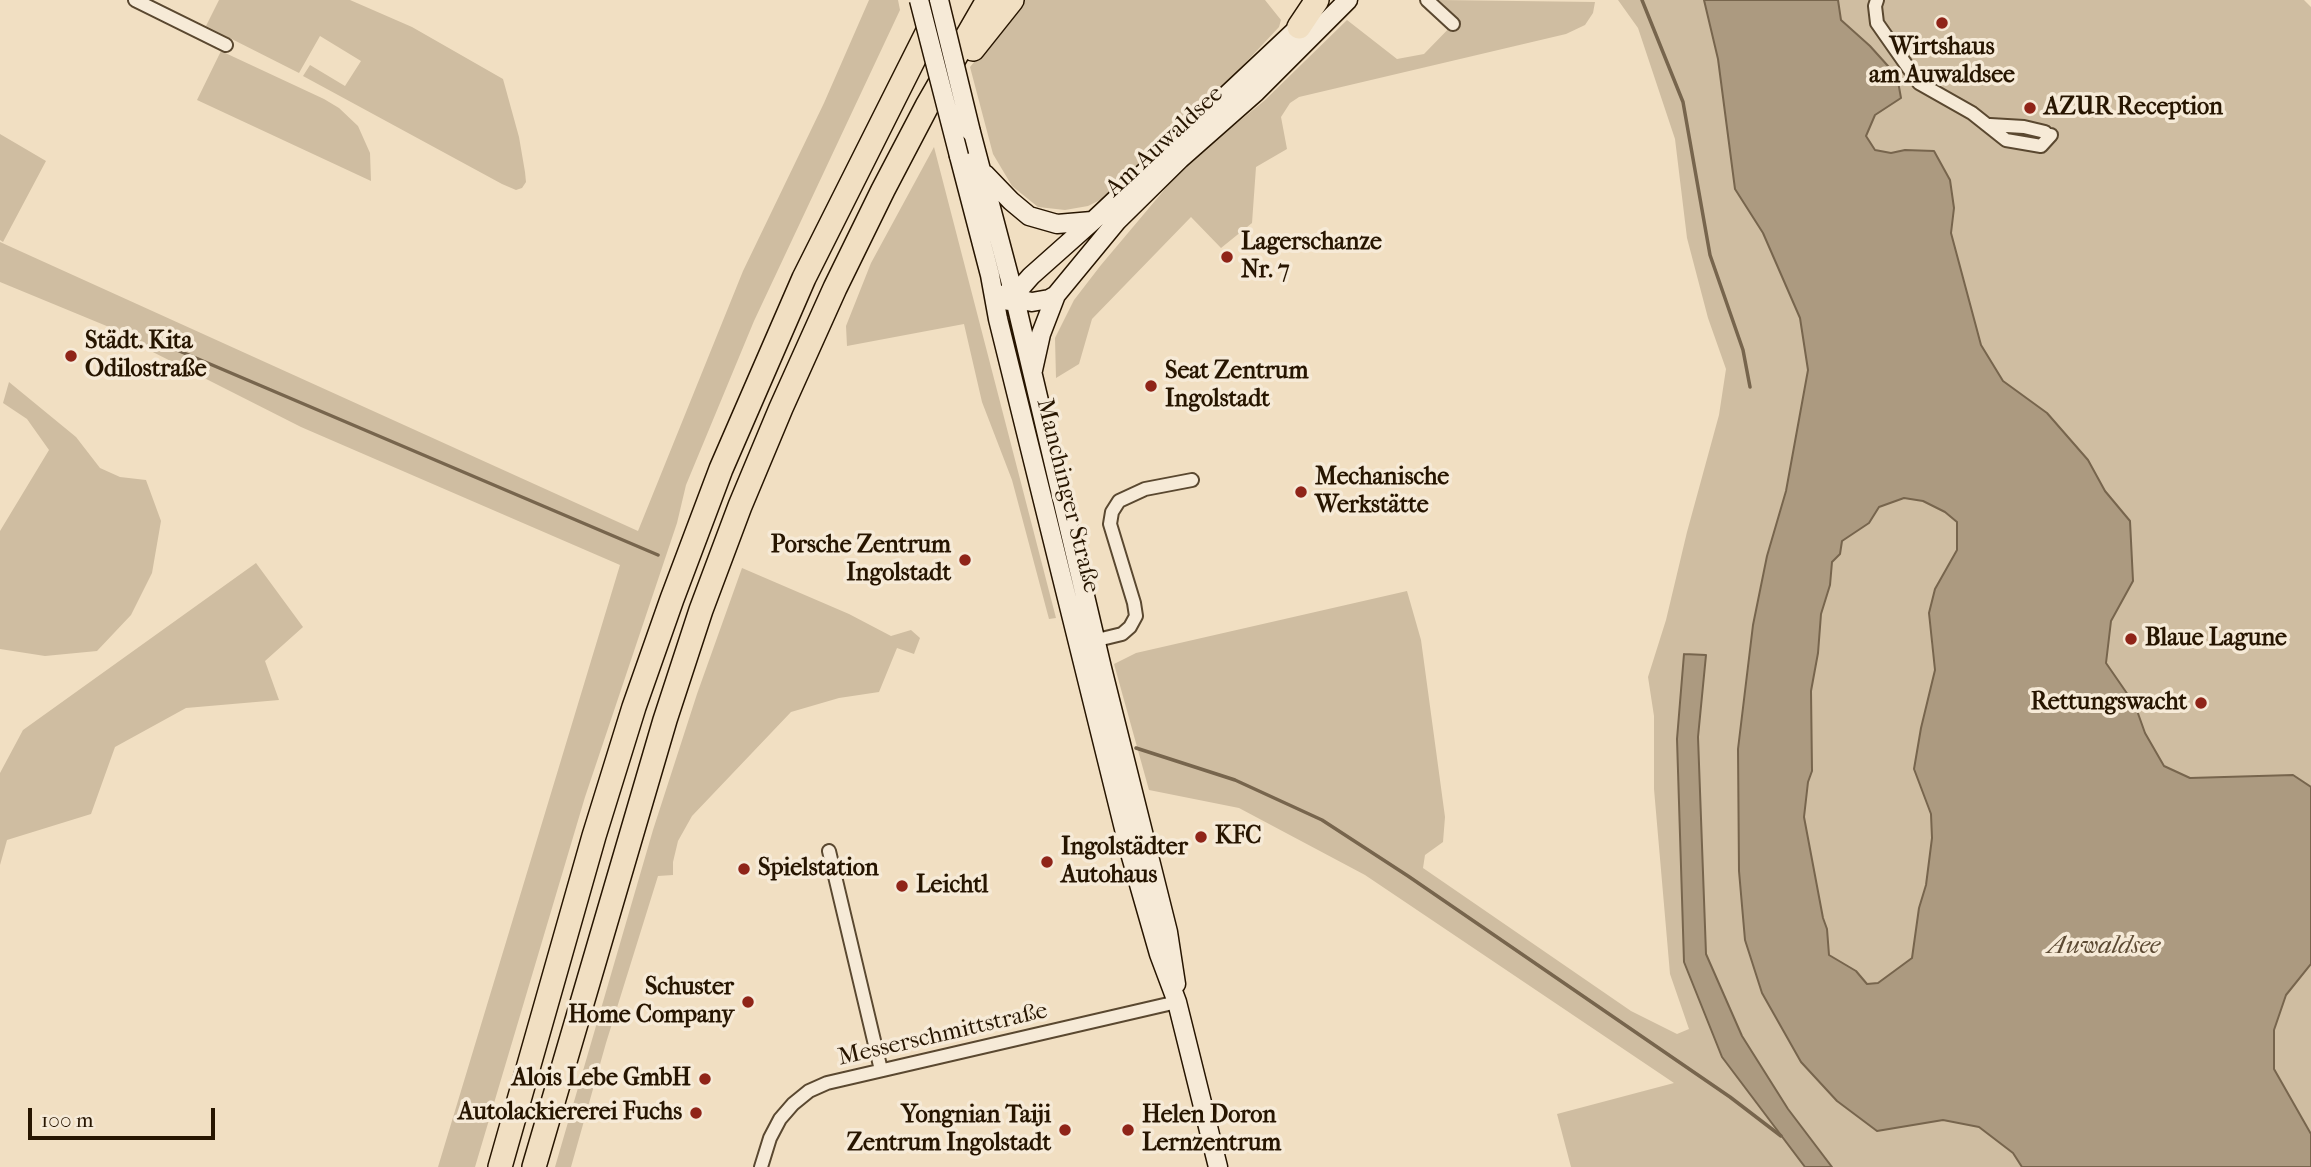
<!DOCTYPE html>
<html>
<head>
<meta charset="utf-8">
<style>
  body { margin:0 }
  #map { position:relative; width:2311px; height:1167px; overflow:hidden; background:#f1dfc2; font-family:"IM FELL French Canon",serif }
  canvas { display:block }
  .scale { position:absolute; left:28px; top:1108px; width:187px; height:32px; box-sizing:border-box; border:4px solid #271500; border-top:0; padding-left:9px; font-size:21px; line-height:24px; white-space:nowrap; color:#271500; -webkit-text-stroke:5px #f6ead7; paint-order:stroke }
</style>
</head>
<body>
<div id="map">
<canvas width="2311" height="1167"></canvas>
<div class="scale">100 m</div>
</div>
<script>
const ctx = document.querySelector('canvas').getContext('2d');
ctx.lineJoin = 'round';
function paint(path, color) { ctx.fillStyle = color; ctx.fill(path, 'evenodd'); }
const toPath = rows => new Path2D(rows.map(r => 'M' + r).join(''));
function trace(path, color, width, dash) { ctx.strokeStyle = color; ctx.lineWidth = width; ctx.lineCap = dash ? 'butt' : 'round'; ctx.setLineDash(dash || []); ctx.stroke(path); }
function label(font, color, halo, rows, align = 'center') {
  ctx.font = font + ' "IM FELL French Canon",serif'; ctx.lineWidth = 7; ctx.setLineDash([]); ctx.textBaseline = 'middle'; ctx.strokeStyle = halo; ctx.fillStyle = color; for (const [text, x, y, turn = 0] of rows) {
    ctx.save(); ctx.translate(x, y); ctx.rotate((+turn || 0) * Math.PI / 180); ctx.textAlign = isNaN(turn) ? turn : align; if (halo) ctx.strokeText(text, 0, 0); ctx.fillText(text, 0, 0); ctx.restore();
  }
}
const green = toPath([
  [219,0,350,0,412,27,503,79,519,137,525,172,526,182,522,188,516,190,502,184,303,76,310,65,345,86,361,61,320,36,299,73,206,26],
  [869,0,898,0,900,10,754,321,686,485,677,523,585,797,475,1167,438,1167,620,565,301,427,139,345,126,334,0,282,0,242,638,531,743,271,824,103],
  [1025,0,1265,0,1281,20,1279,27,1235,74,1185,118,1108,196,1088,206,1065,210,1038,207,1012,186,993,154,970,67],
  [1439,0,1595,2,1593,13,1585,25,1566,34,1299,97,1290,103,1281,117,1287,149,1256,167,1252,223,1221,248,1191,217,1092,319,1079,364,1056,378,1055,338,1074,300,1101,265,1186,164,1264,101,1347,20,1397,59,1424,54,1458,19],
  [1618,0,1704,0,1718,59,1735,189,1763,233,1800,318,1808,370,1786,491,1767,556,1753,625,1738,749,1739,871,1745,940,1762,993,1801,1062,1837,1101,1877,1131,1943,1120,1979,1127,2013,1153,2022,1167,1571,1167,1557,1114,1674,1083,1365,875,1239,808,1149,790,1114,664,1136,653,1407,591,1421,640,1445,817,1443,842,1425,855,1423,868,1631,1011,1677,1034,1689,1029,1670,974,1654,789,1654,716,1648,677,1666,620,1687,532,1719,415,1726,369,1708,318,1687,238,1675,139,1638,28],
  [1684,654,1706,655,1698,737,1706,954,1735,1019,1711,1028,1684,962,1677,739],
  [1838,0,2304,0,2311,7,2311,787,2293,775,2190,778,2164,766,2144,733,2135,705,2106,663,2111,621,2133,581,2130,521,2105,491,2088,460,2047,413,2003,381,1981,345,1951,233,1954,208,1905,150,1891,153,1875,150,1866,136,1875,115,1900,98,1897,77,1870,46,1841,20],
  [221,51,324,99,339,108,358,126,370,153,371,181,197,100],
  [0,134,46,161,3,242,0,240],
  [934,147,1056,618,1049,619,1012,480,982,402,964,324,847,346,846,326,871,263],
  [9,382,76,437,100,468,120,477,146,480,161,521,152,573,131,615,97,651,45,656,0,649,0,531,49,450,27,419,3,403],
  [1904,498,1923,501,1945,512,1957,522,1957,550,1946,570,1931,640,1935,670,1921,728,1914,769,1931,814,1932,838,1926,885,1919,908,1912,958,1878,983,1867,984,1856,971,1829,955,1827,929,1823,918,1804,817,1808,782,1812,771,1811,691,1818,653,1821,614,1830,585,1832,562,1840,554,1842,541,1869,523,1879,507],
  [256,563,303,627,265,661,279,700,186,708,115,747,91,814,7,840,0,865,0,773,23,730],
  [742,568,849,614,891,636,911,630,920,638,914,654,897,648,879,692,839,698,791,712,692,816,678,841,673,862,673,875,658,876,606,1043,571,1167,555,1167,653,830,697,694],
  [2311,964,2311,1134,2274,1069,2274,1030,2286,995]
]);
const water = toPath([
  [1704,0,1838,0,1841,20,1870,46,1897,76,1901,98,1875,115,1866,136,1875,150,1891,153,1905,150,1934,151,1950,180,1954,208,1951,233,1981,345,2003,381,2047,413,2088,460,2105,491,2130,521,2133,581,2111,621,2106,663,2135,705,2145,733,2164,766,2190,778,2293,775,2311,787,2311,964,2286,995,2274,1030,2274,1069,2311,1134,2311,1167,2022,1167,2013,1153,1979,1127,1943,1120,1877,1131,1837,1101,1801,1062,1762,993,1745,940,1739,871,1738,749,1753,625,1767,556,1786,491,1808,370,1800,318,1763,233,1735,189,1718,59,1704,0],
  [1904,498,1923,501,1945,512,1957,522,1957,550,1935,589,1929,613,1935,670,1921,728,1914,769,1931,814,1932,838,1926,885,1919,908,1912,958,1878,983,1867,984,1856,971,1829,955,1827,929,1823,918,1804,817,1808,782,1812,771,1811,691,1818,653,1821,614,1830,585,1832,562,1840,554,1842,541,1869,523,1879,507,1904,498],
  [1684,654,1706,655,1698,737,1706,954,1742,1036,1788,1109,1832,1167,1805,1167,1722,1057,1684,962,1677,739,1684,654]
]);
const stream = toPath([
  [1642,0,1683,102,1710,255,1743,350,1750,387],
  [170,347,658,555],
  [1136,748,1235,780,1322,820,1408,876,1730,1097,1781,1136]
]);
const minor = toPath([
  [135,0,226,45],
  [1427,0,1453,24],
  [1877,0,1875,6,1877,23,1919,83,1972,113,2006,140,2041,146,2051,135],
  [1990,125,2024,127,2045,132],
  [1089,642,1122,634,1130,627,1136,616,1134,603,1110,524,1112,512,1119,501,1145,489,1192,480],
  [829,851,881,1070],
  [761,1167,770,1138,780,1119,793,1104,809,1091,827,1083,1177,1002]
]);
const secondary = toPath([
  [971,132,1014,295,1102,668,1168,932,1176,984],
  [959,156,990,275,998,319,1130,853,1159,954,1177,1002,1218,1167],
  [985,174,1011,201,1029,216,1057,224,1092,221],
  [1008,292,1022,300,1032,302,1049,299,1056,295,1117,221,1180,159,1256,92,1348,0],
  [1009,301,1031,276,1094,220,1299,27],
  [1033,370,1041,334,1056,295]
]);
const motorway = toPath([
  [1299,27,1317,0],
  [973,49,1012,0],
  [500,1167,594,836,634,707,672,599,721,469,804,278,935,17],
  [534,1167,665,720,701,610,740,506,781,408,835,288,883,190,927,106,988,0]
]);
const secondaryBridge = toPath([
  [919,0,959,156],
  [939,0,971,132]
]);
const markers = [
  [1942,23,7,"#8f2418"],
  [2030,108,7,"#8f2418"],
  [1227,257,7,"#8f2418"],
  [71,356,7,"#8f2418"],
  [1151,386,7,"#8f2418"],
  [1301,492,7,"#8f2418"],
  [965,560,7,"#8f2418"],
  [2131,639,7,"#8f2418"],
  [2201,703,7,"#8f2418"],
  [1201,837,7,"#8f2418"],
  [1047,862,7,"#8f2418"],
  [744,869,7,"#8f2418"],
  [902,886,7,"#8f2418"],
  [748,1002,7,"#8f2418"],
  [705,1079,7,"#8f2418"],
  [696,1113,7,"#8f2418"],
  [1065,1130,7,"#8f2418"],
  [1128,1130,7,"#8f2418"]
];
const poiNames = [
  ["Wirtshaus",1942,48,"center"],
  ["am Auwaldsee",1942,76,"center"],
  ["AZUR Reception",2044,108],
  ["Lagerschanze",1241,243],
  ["Nr. 7",1241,271],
  ["Städt. Kita",85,342],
  ["Odilostraße",85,370],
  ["Seat Zentrum",1165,372],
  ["Ingolstadt",1165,400],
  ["Mechanische",1315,478],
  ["Werkstätte",1315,506],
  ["Porsche Zentrum",951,546,"right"],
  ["Ingolstadt",951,574,"right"],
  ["Blaue Lagune",2145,639],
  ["Rettungswacht",2187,703,"right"],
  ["KFC",1215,837],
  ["Ingolstädter",1061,848],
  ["Autohaus",1061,876],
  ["Spielstation",758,869],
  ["Leichtl",916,886],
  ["Schuster",734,988,"right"],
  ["Home Company",734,1016,"right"],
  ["Alois Lebe GmbH",691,1079,"right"],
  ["Autolackiererei Fuchs",682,1113,"right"],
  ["Yongnian Taiji",1051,1116,"right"],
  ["Zentrum Ingolstadt",1051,1144,"right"],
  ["Helen Doron",1142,1116],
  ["Lernzentrum",1142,1144]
];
const streetNames = [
  ["Am Auwaldsee",1165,142,-43],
  ["Manchinger Straße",1067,496,76],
  ["Messerschmittstraße",943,1035,-13]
];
const waterNames = [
  ["Auwaldsee",2104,947]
];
paint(green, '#cfbda1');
paint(water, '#ac9a80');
trace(water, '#77654d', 2);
trace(stream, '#77654d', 3.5);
trace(minor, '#5a4830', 16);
trace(secondary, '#271500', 21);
trace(motorway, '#271500', 26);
trace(minor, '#f6ead7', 12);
trace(secondary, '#f6ead7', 18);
trace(motorway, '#f1dfc2', 23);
trace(secondaryBridge, '#271500', 21, []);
trace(secondaryBridge, '#f6ead7', 18);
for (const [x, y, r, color] of markers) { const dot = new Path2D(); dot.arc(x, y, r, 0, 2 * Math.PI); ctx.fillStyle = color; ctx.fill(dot); trace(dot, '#f6ead7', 2.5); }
label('bold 24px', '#271500', '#f6ead7', poiNames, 'left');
label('24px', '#271500', '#f6ead7', streetNames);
label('italic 26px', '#5c4a33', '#f6ead7', waterNames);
</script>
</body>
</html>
